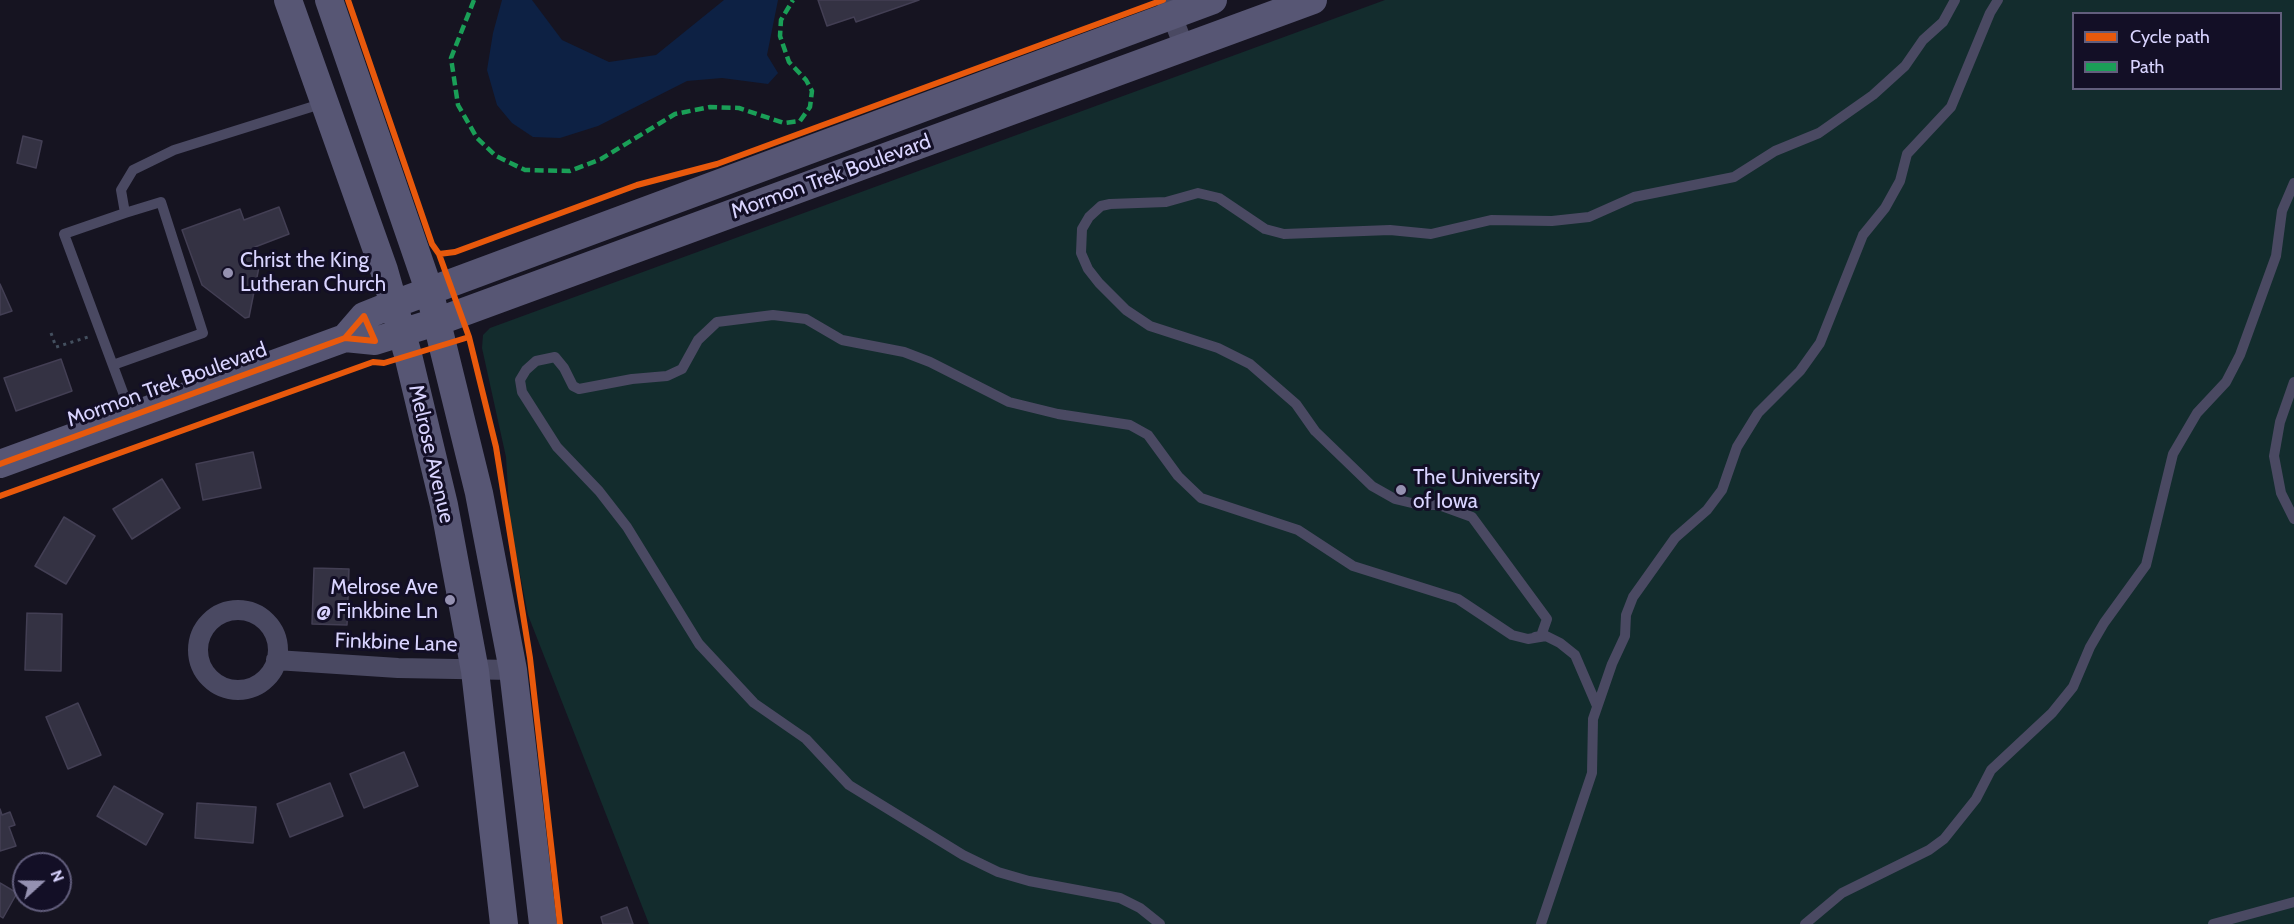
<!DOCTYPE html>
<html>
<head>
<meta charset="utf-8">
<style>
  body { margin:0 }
  #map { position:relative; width:2294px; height:924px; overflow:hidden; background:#161421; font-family:Cabin,sans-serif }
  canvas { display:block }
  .legend { position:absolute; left:2072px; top:12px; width:210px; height:78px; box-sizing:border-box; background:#130f26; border:2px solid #625e7d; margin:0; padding:8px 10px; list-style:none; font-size:18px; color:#d9d4ff }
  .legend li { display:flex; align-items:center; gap:12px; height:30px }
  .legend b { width:30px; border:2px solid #625e7d }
  .north { position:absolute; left:12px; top:852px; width:60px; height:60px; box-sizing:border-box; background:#130f26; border:2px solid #625e7d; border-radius:50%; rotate:69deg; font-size:16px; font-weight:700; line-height:24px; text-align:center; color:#d9d4ff }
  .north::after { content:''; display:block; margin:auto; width:21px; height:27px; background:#9591b1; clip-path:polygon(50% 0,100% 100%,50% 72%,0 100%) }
</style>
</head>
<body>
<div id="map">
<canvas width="2294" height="924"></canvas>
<ul class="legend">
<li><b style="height:8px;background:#e8590c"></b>Cycle path</li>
<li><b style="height:8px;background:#1a9f57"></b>Path</li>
</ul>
<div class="north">N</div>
</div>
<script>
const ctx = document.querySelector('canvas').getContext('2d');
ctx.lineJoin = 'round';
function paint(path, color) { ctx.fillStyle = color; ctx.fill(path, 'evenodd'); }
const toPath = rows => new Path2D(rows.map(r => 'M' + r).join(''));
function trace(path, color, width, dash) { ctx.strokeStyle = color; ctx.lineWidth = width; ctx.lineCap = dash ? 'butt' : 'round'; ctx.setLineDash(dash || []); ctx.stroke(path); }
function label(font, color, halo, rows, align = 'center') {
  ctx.font = font + ' Cabin,sans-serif'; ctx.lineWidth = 6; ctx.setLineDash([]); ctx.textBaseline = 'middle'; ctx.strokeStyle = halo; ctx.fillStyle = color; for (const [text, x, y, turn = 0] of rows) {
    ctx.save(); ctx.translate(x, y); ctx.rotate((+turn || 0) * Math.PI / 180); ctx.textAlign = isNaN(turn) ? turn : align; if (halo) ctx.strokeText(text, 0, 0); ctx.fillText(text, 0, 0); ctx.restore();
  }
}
const green = toPath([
  [1385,0,2294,0,2294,924,649,924,528,615,510,523,506,457,482,348,483,335,490,328],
  [2074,14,2280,14,2280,88,2074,88]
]);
const water = toPath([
  [502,0,532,0,562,40,609,62,656,55,724,0,778,0,767,55,778,73,768,84,722,78,687,81,598,126,560,138,533,137,512,123,497,105,487,70,493,33]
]);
const building = toPath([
  [818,0,919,0,856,22,854,17,827,26,818,0],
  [23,136,42,141,36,168,17,163,23,136],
  [279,207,289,234,255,247,260,262,249,317,245,318,202,285,182,230,240,209,244,220,279,207],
  [0,284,12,311,0,315,0,284],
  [61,359,72,391,16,411,4,378,61,359],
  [253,452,261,488,203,500,196,464,253,452],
  [162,479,180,508,132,539,113,509,162,479],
  [64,517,95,536,66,584,35,566,64,517],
  [314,568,349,569,347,625,312,624,314,568],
  [27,613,62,614,61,671,25,670,27,613],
  [78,703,101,755,68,769,46,717,78,703],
  [404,752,418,786,364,808,350,774,404,752],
  [330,783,343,816,290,837,277,804,330,783],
  [114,786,163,814,146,845,97,816,114,786],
  [197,803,256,807,253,843,195,838,197,803],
  [0,809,2,815,10,812,15,825,9,827,16,846,0,851,0,809],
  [0,883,17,893,3,918,0,916,0,883],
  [627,907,633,924,603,924,601,917,627,907]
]);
const path = toPath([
  [51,333,56,347,88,337]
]);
const lane = toPath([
  [113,365,203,333,161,202,125,213],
  [2294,382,2280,422,2274,456,2281,493,2294,519],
  [131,414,64,234,125,213,121,190,133,170,174,150,324,103],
  [1535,637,1541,636,1547,619,1472,517,1439,505,1420,505,1395,499,1372,486,1315,431,1296,404,1250,364,1218,348,1150,326,1126,310,1099,283,1088,269,1081,253,1082,229,1089,217,1101,206,1110,204,1166,202,1198,193,1219,198,1265,229,1284,234,1390,230,1431,234,1491,220,1552,221,1589,217,1634,197,1734,177,1775,151,1819,133,1873,95,1905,66,1923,40,1943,22,1955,0],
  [1160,924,1140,908,1120,898,1029,881,998,872,963,855,849,785,806,739,754,703,699,644,627,527,599,491,557,447,522,392,520,380,526,370,536,361,555,357,564,368,573,386,579,389,632,379,667,376,682,369,698,340,717,322,773,315,806,319,842,340,904,352,930,362,1009,402,1058,414,1130,425,1148,435,1178,476,1201,498,1298,530,1353,566,1458,599,1512,635,1528,639,1546,636,1560,643,1575,655,1597,706],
  [1541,924,1592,773,1593,719,1612,664,1625,636,1626,615,1633,597,1675,538,1707,510,1722,490,1737,447,1758,413,1800,371,1820,343,1863,235,1885,208,1900,181,1907,154,1951,107,1990,13,1998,0],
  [1805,924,1842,893,1929,850,1944,839,1976,799,1991,770,2052,713,2073,687,2090,647,2104,623,2146,565,2173,454,2197,413,2226,382,2240,355,2276,256,2282,211,2294,183],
  [2213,924,2294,902]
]);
const street = toPath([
  [1166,0,1184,47],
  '198 650a40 40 0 1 1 80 0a40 40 0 1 1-80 0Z',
  [276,660,398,668,513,670]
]);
const secondary = toPath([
  [288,0,384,270,408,355,444,505,475,671,504,924],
  [329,0,429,290,479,493,513,670,543,924],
  [345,338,364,316,394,304,1213,0],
  [0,464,345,338,375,341,439,321,1313,0]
]);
const quiet = toPath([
  [474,0,451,58,458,105,477,138,496,156,525,170,570,171,601,159,675,114,710,107,739,108,784,123,800,121,810,107,812,91,806,80,789,62,780,36,781,20,793,0]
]);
const cycleway = toPath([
  [348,0,432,244,439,254,469,337,496,447,530,658,560,924],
  [439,254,455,252,637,185,717,164,1163,0],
  [0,464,345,338,375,341,364,316,345,338],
  [0,496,373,362,384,363,469,337]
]);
const markers = [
  [228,273,6,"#9591b1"],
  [1401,490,6,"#9591b1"],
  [450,600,6,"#9591b1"]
];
const streetNames = [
  ["Mormon Trek Boulevard",831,177,-20],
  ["Mormon Trek Boulevard",167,385,-20],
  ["Melrose Avenue",431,454,77],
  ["Finkbine Lane",396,643,2]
];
const poiNames = [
  ["Christ the King",240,261],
  ["Lutheran Church",240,285],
  ["The University",1413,478],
  ["of Iowa",1413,502],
  ["Melrose Ave",438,588,"right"],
  ["@ Finkbine Ln",438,612,"right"]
];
paint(green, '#132c2d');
paint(water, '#0d2144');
paint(building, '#343243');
trace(building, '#433f54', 1.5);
trace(path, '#44505f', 3, [3, 4.5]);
trace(lane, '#4a4962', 10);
trace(street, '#4a4962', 20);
trace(secondary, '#575674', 28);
trace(quiet, '#1a9f57', 4.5, [9, 4.5]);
trace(cycleway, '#e8590c', 6);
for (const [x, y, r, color] of markers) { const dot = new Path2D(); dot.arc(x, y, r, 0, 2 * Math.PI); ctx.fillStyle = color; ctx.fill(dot); trace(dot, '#130f26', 2); }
label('21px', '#d9d4ff', '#130f26', streetNames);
label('21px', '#d9d4ff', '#130f26', poiNames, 'left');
</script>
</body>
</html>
